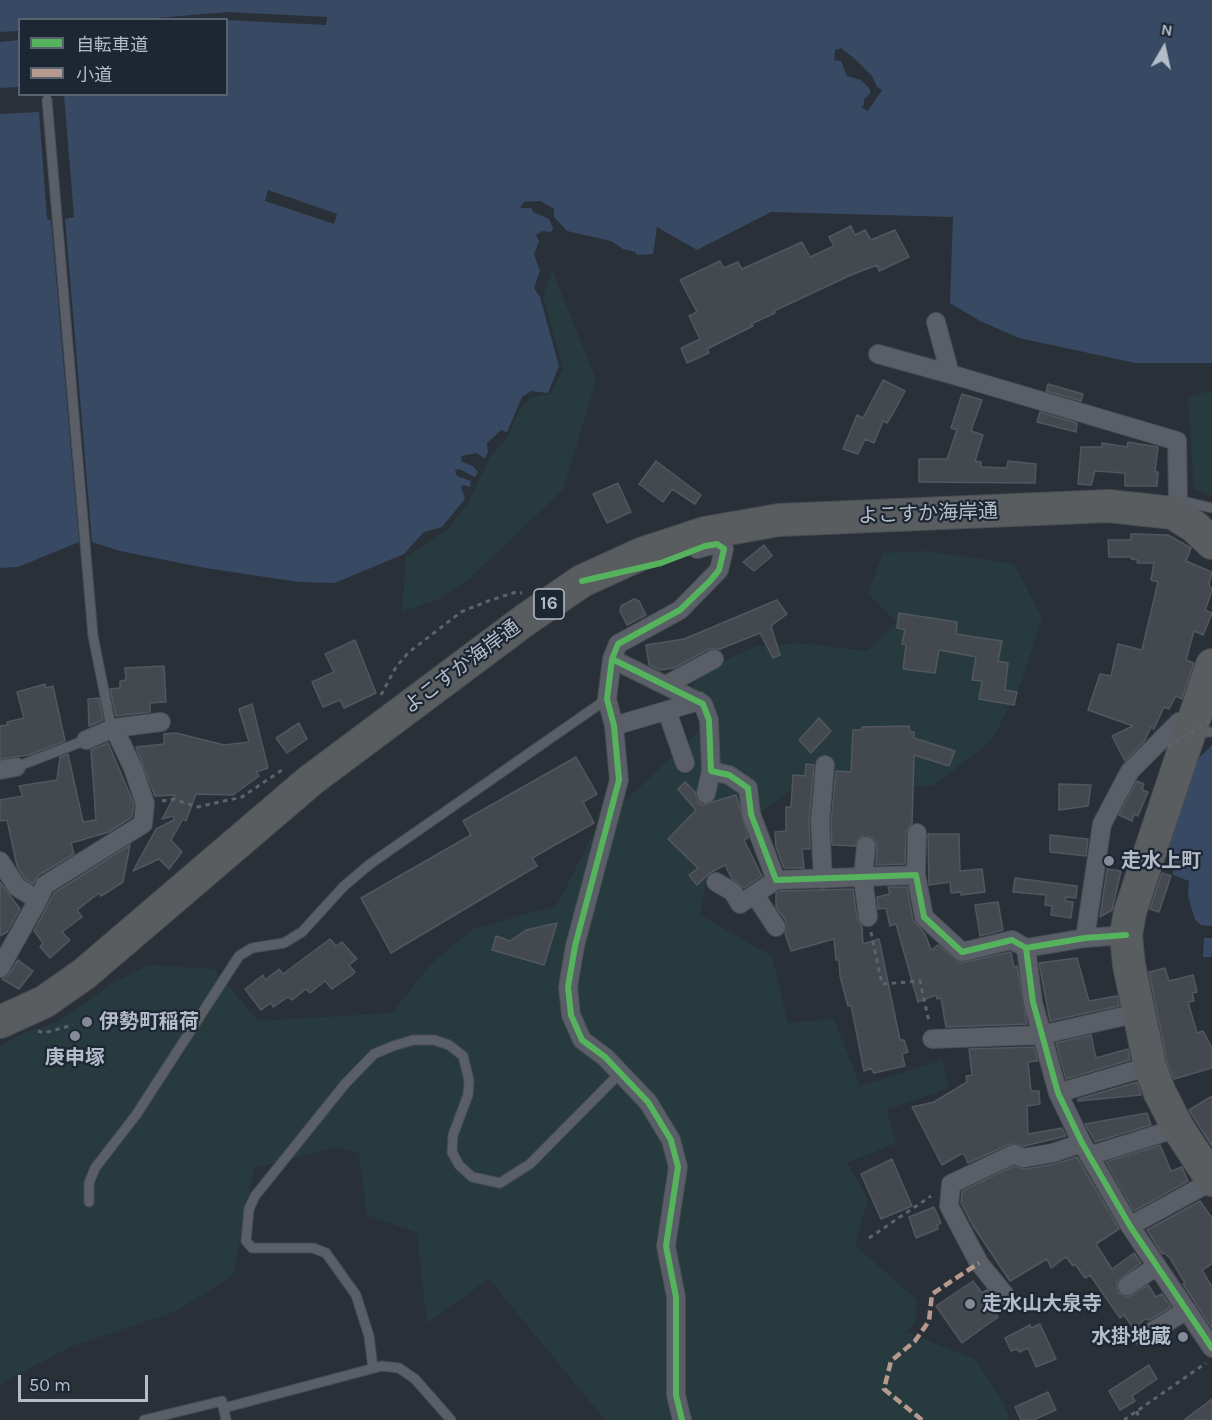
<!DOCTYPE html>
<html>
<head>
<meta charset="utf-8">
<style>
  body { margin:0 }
  #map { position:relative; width:1212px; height:1420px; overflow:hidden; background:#2a3038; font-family:Karla,"Noto Sans JP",sans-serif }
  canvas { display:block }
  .legend { position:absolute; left:18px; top:18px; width:210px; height:78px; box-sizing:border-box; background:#1d2633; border:2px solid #59626f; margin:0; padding:8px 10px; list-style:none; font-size:18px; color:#b4bcc9 }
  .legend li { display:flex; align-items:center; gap:12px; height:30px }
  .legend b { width:30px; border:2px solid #59626f }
  .north { position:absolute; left:1134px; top:18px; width:60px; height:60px; -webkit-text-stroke:4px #1d2633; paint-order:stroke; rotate:9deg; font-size:16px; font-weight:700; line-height:24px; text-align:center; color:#b4bcc9 }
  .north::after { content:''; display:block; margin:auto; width:21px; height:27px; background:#b4bcc9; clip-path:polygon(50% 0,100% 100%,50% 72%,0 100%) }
  .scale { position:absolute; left:18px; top:1375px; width:130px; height:27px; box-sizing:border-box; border:3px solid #b4bcc9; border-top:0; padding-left:8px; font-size:18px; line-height:21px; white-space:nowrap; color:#b4bcc9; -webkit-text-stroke:4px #1d2633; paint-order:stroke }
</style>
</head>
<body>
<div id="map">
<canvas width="1212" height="1420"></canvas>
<ul class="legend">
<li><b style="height:8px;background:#56b35d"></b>自転車道</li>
<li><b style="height:8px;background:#b69a8f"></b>小道</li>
</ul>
<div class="north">N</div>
<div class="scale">50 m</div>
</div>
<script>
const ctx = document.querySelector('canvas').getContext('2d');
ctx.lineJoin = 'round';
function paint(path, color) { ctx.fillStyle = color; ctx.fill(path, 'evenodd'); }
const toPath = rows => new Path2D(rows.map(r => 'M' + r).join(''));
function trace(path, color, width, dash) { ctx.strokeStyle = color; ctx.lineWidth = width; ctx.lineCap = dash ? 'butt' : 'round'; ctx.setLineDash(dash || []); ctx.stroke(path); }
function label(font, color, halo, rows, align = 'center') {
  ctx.font = font + ' Karla,"Noto Sans JP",sans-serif'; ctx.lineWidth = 4.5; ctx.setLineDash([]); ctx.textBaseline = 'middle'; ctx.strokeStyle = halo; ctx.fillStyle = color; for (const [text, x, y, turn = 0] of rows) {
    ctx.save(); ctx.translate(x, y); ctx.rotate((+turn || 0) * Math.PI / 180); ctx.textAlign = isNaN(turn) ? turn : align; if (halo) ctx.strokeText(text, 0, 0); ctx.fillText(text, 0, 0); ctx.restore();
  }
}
const green = toPath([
  [552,270,596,380,563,490,469,579,438,599,402,612,406,557,447,530,468,503,490,457,509,435,518,413,530,397,551,394,563,368,543,297],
  [1212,390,1212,496,1194,489,1188,398],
  [927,551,1014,564,1042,617,1023,678,992,740,933,786,797,786,711,847,700,915,772,956,788,1023,834,1019,860,1086,942,1060,949,1088,886,1110,896,1143,847,1163,868,1199,855,1245,917,1300,915,1323,906,1332,975,1359,1003,1402,1010,1420,605,1420,489,1279,427,1323,417,1233,367,1215,359,1153,337,1147,254,1168,233,1275,177,1311,70,1347,0,1384,0,1046,23,1033,57,1023,111,984,149,965,214,969,258,1021,392,1013,431,964,473,929,557,905,595,830,705,725,699,701,691,688,705,669,757,646,797,643,868,651,897,622,868,593,883,553]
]);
const water = toPath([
  [0,0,1212,0,1212,363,1135,363,1019,338,980,321,950,303,953,217,771,212,697,250,657,227,653,254,637,255,635,252,623,249,611,241,567,231,554,217,554,209,540,201,524,202,520,208,531,208,533,212,549,219,553,228,551,232,542,231,536,235,539,241,534,254,540,271,534,288,540,297,559,366,548,393,531,391,522,397,507,432,501,430,487,443,488,452,485,459,477,453,461,456,462,462,473,466,478,472,475,477,459,469,455,470,457,476,471,481,470,487,463,485,461,487,465,499,442,527,424,532,404,554,335,583,299,582,205,568,120,551,92,542,65,219,74,217,64,95,226,94,226,20,20,20,19,87,0,88],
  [841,48,855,59,872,76,877,87,882,90,868,111,861,107,864,105,864,99,870,94,870,89,861,80,847,76,841,61,834,60,835,50],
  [39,112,47,219,51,220,79,542,18,567,0,568,0,114],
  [1212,745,1212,926,1201,925,1195,920,1188,896,1189,881,1173,875,1173,859,1163,854,1198,759],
  [1204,938,1212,938,1212,957,1203,957]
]);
const pier = toPath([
  [228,12,327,17,326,25,226,20,145,19],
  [19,31,19,40,0,42,0,32],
  [61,94,62,95,73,216,64,216,71,215],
  [268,190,337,214,334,224,265,201],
  [63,217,90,544,62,219]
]);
const building = toPath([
  [851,226,855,235,865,230,871,240,895,230,909,257,879,271,877,265,851,275,774,311,775,313,751,324,753,326,707,349,709,353,687,363,681,348,700,339,689,316,697,312,680,280,720,261,724,268,738,262,742,269,802,242,810,257,834,246,829,237,851,226],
  [883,380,905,391,895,410,887,423,883,421,874,443,865,439,858,454,843,449,857,415,863,418,883,380],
  [1048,384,1083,394,1081,401,1046,391,1048,384],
  [962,394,982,400,971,431,983,435,975,461,981,462,981,467,1007,468,1008,461,1036,464,1035,483,919,482,919,459,947,459,957,430,951,428,962,394],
  [1040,412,1077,423,1076,432,1037,422,1040,412],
  [1128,442,1158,447,1155,472,1158,472,1157,486,1125,486,1125,473,1095,471,1091,485,1078,484,1081,447,1102,447,1102,443,1127,447,1128,442],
  [656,461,701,495,695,504,672,489,663,502,639,484,656,461],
  [618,483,631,512,607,523,593,494,618,483],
  [1131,534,1168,535,1191,548,1186,561,1212,572,1209,584,1212,591,1205,610,1212,613,1203,635,1194,631,1186,660,1194,663,1182,699,1176,696,1169,709,1164,707,1154,729,1151,727,1145,740,1125,761,1112,736,1133,726,1088,710,1100,674,1111,676,1118,644,1142,650,1144,641,1158,582,1151,580,1154,563,1137,563,1138,560,1131,559,1131,557,1109,557,1108,540,1131,540,1131,534],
  [764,545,772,556,754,571,743,562,764,545],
  [634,599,639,601,646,615,627,625,620,611,621,606,634,599],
  [777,600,787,614,771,626,780,655,773,658,760,633,720,649,709,649,674,668,660,670,649,665,646,645,684,639,777,600],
  [899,613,957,622,956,634,1002,641,998,661,1008,663,1005,690,1017,692,1014,705,979,699,982,681,972,680,976,657,939,650,935,673,903,669,906,645,902,644,905,630,897,628,899,613],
  [355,640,376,693,344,708,340,700,323,707,312,682,334,672,325,654,355,640],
  [164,666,166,702,150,703,150,712,116,716,110,689,120,688,120,681,126,680,125,668,164,666],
  [45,684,46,688,53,686,65,741,29,755,0,759,0,726,8,725,7,722,24,718,17,692,45,684],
  [99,698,103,720,89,726,88,699,99,698],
  [252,704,268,768,256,772,259,776,233,795,196,794,186,821,183,819,171,840,182,852,169,869,159,859,133,871,156,829,174,820,173,816,162,819,175,795,155,796,136,747,164,744,164,734,176,733,224,745,249,742,239,709,252,704],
  [819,718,831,731,811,753,799,740,819,718],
  [299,723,307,739,287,753,276,738,299,723],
  [909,726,910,732,914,732,914,738,955,751,949,766,914,755,912,823,906,832,905,864,876,865,877,846,872,837,861,836,855,846,832,845,831,822,836,771,851,772,853,730,862,730,862,727,909,726],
  [108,743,134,804,132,817,109,832,71,843,74,854,39,875,33,884,25,879,17,866,7,820,0,821,0,800,23,796,19,786,57,780,60,757,68,754,83,822,96,820,91,750,108,743],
  [576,757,597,794,583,802,594,823,532,858,537,866,391,953,361,898,471,835,463,821,576,757],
  [806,764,814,765,809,821,810,849,802,849,804,868,784,868,776,847,775,832,786,831,786,807,791,807,793,775,805,776,806,764],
  [1137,781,1144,784,1142,790,1148,792,1138,816,1134,814,1132,821,1119,815,1137,781],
  [685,782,695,792,698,802,703,805,736,795,748,838,744,840,762,876,744,888,732,879,725,865,710,873,697,885,689,875,698,868,668,839,696,810,678,789,685,782],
  [1059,784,1091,785,1088,806,1059,810,1059,784],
  [928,834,959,834,960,871,982,869,985,892,961,895,961,892,951,893,950,882,929,885,928,834],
  [1050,835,1088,839,1086,856,1050,852,1050,835],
  [130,845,123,882,101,896,99,893,77,910,82,917,62,932,70,940,50,958,40,947,43,943,34,931,54,893,130,845],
  [1107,869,1121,871,1112,910,1100,917,1107,869],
  [1162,873,1171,876,1159,912,1150,909,1162,873],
  [1015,878,1077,886,1076,898,1066,897,1065,901,1073,902,1071,918,1051,915,1052,906,1045,905,1046,895,1013,892,1015,878],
  [0,882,20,909,7,932,0,936,0,882],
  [888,887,907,887,913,920,925,934,931,950,938,945,960,963,1011,952,1014,967,1017,966,1027,1024,946,1027,941,998,937,999,936,995,918,1002,896,924,890,926,886,908,878,909,877,897,890,894,888,887],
  [853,889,857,918,862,926,863,944,879,939,900,1040,904,1040,908,1052,902,1054,905,1066,874,1073,871,1068,864,1071,851,1005,848,1006,840,976,839,960,836,960,834,939,791,951,785,933,786,921,776,907,776,893,780,891,853,889],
  [998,902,1003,930,980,936,975,905,998,902],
  [557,923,544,965,492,950,496,936,510,941,526,930,557,923],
  [330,939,336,946,342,942,357,959,349,965,355,972,352,975,332,989,325,981,310,993,306,989,292,1000,288,997,273,1007,271,1003,261,1010,245,989,263,975,265,980,279,969,283,974,330,939],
  [1077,958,1089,1001,1117,996,1119,1006,1050,1021,1039,963,1077,958],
  [18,960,33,971,19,989,2,979,9,974,18,960],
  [1165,968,1169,981,1193,975,1197,992,1192,993,1194,1001,1188,1002,1197,1033,1203,1031,1212,1048,1212,1068,1174,1079,1167,1061,1149,972,1165,968],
  [1091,1035,1096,1058,1128,1049,1130,1060,1066,1079,1056,1043,1091,1035],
  [1034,1047,1038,1061,1028,1062,1031,1091,1039,1091,1040,1104,1027,1106,1028,1134,1062,1128,1066,1136,1024,1146,1010,1144,968,1163,964,1154,961,1154,942,1165,912,1107,934,1102,967,1082,966,1076,972,1075,969,1049,1034,1047],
  [1137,1082,1141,1095,1078,1101,1078,1099,1137,1082],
  [1212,1096,1212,1146,1189,1110,1212,1096],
  [1147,1113,1151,1125,1095,1142,1085,1124,1147,1113],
  [1160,1145,1171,1171,1182,1167,1188,1181,1134,1211,1106,1162,1160,1145],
  [1077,1157,1119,1229,1096,1244,1112,1269,1134,1253,1141,1263,1117,1281,1117,1292,1128,1297,1148,1285,1156,1297,1162,1294,1171,1307,1149,1320,1145,1319,1134,1329,1124,1315,1120,1318,1090,1275,1085,1278,1075,1264,1073,1266,1066,1257,1051,1268,1047,1259,1010,1281,973,1226,961,1203,962,1191,1014,1166,1025,1169,1055,1164,1077,1157],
  [892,1159,912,1206,881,1219,861,1174,892,1159],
  [1200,1201,1212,1218,1212,1264,1202,1270,1212,1287,1212,1328,1183,1284,1185,1283,1170,1258,1164,1253,1162,1254,1147,1230,1200,1201],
  [934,1207,941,1223,937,1225,938,1229,916,1238,909,1217,934,1207],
  [973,1281,982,1293,987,1290,996,1302,991,1305,998,1317,962,1343,936,1306,973,1281],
  [1040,1324,1056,1359,1036,1367,1028,1348,1019,1352,1017,1349,1011,1351,1005,1338,1030,1325,1031,1328,1040,1324],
  [1149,1365,1157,1379,1132,1396,1135,1401,1120,1410,1109,1391,1149,1365],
  [1048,1392,1056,1410,1033,1420,1021,1420,1015,1407,1048,1392],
  [1212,1399,1212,1420,1184,1420,1212,1399]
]);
const path = toPath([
  [381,695,396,667,408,653,461,612,488,601,516,592,522,593],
  [162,801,173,799,198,807,242,797,282,770],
  [871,932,882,984,920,981,929,1022],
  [38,1031,44,1033,73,1025],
  [869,1238,931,1196],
  [1137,1411,1139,1420],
  [1124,1420,1206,1363]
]);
const lane = toPath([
  [47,100,93,636,110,721,114,728],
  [1178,500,1212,508],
  [1194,733,1212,732],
  [16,767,86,740],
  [89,1202,89,1183,95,1168,136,1115,239,956,252,948,284,943,302,932,344,886,370,864,607,699],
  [373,1368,369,1336,356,1295,326,1253,313,1248,252,1248,246,1241,249,1209,255,1196,345,1084,374,1054,393,1046,413,1040,434,1040,449,1045,463,1056,469,1080,468,1095,453,1135,452,1152,459,1165,472,1177,500,1183,530,1164,620,1073],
  [224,1408,382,1366,399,1368,415,1379,451,1420],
  [144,1420,222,1401,226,1420]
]);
const street = toPath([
  [936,322,950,374,1177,441,1178,500,1173,513],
  [878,354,950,374],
  [612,659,703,704,709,720,711,771,729,775,748,788,751,814,776,880,916,875,924,917,962,952,1012,940,1026,948],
  [666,685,714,659],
  [667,711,685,763],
  [614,726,699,701],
  [86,740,114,728,161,722],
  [0,770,16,767],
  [706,794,711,771],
  [866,846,863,878,868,917],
  [0,861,17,887,38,900,0,968],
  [916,875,917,833],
  [823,879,820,822,825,765],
  [716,882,733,892,740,904,776,880],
  [755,895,776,927],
  [38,900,45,885,143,824,145,803,133,768,114,728],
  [1126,935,1085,938,1026,948,1033,1002,1058,1093,1082,1143,1130,1226,1212,1348],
  [1085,938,1102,824,1130,771,1179,722,1193,721],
  [932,1039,1041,1035,1138,1013],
  [1058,1093,1150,1066],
  [1089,1156,1178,1128],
  [1130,1226,1212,1181],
  [1127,1286,1157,1266],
  [1005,1295,979,1263,949,1206,951,1184,1014,1154,1023,1158,1053,1153,1082,1143],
  [1143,1337,1187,1310],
  [682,1420,676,1395,676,1297,666,1246,678,1167,671,1140,648,1102,605,1057,582,1040,571,1015,568,987,575,946,619,780,614,726,607,699,612,659,618,644,680,610,719,570,724,549,717,544,697,549]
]);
const highway = toPath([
  [1212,665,1130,912,1126,935,1129,965,1150,1066,1160,1093,1178,1128,1212,1180],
  [0,1022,44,1002,84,974,311,780,525,620,582,581,641,554,705,533,779,520,1109,506,1173,513,1195,527,1212,543]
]);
const pathBridge = toPath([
  [1168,747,1212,719]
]);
const quiet = toPath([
  [922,1420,884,1389,891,1361,915,1341,929,1321,932,1294,979,1263]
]);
const cycleway = toPath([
  [582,581,661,563,705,546,717,544,724,549,719,570,710,581,680,610,618,644,612,659,607,699,614,726,619,780,575,946,568,987,571,1015,582,1040,605,1057,648,1102,671,1140,678,1167,666,1246,676,1297,676,1395,682,1420],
  [612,659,703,704,709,720,711,771,729,775,748,788,751,814,776,880,916,875,924,917,962,952,1012,940,1026,948],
  [1126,935,1085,938,1026,948,1033,1002,1058,1093,1082,1143,1130,1226,1212,1348]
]);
const markers = [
  [1109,861,6,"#848b96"],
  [87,1022,6,"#848b96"],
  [75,1036,6,"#848b96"],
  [970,1304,6,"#848b96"],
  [1183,1337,6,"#848b96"]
];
const shields = [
  [549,604,30]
];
const shieldNames = [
  ["16",549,604]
];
const streetNames = [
  ["よこすか海岸通",928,514,-2],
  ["よこすか海岸通",462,667,-37]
];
const poiNames = [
  ["走水上町",1121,861],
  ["伊勢町稲荷",99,1022],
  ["庚申塚",75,1058,"center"],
  ["走水山大泉寺",982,1304],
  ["水掛地蔵",1171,1337,"right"]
];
paint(green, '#273a3e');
paint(water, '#384963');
paint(pier, '#2a3038');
paint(building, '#444950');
trace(building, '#52575f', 1.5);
trace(lane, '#484c53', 11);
trace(street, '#484c53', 20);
trace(highway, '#474c53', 34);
trace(path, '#5d636a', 3, [4.5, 4.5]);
trace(lane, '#5a5e66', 9);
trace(street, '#5a5e66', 18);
trace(highway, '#5a5d60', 32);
trace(pathBridge, '#5d636a', 3, [4.5, 4.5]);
trace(quiet, '#b69a8f', 4.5, [9, 4.5]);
trace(cycleway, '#56b35d', 6);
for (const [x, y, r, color] of markers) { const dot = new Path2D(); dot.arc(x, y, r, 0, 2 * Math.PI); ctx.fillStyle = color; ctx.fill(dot); trace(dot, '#1d2633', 2); }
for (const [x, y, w] of shields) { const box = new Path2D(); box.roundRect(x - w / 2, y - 15, w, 30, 4.5); ctx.fillStyle = '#1d2633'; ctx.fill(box); trace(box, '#b4bcc9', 1.5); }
label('bold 18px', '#b4bcc9', null, shieldNames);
label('20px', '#b4bcc9', '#1d2633', streetNames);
label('bold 20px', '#b4bcc9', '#1d2633', poiNames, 'left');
</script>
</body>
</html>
